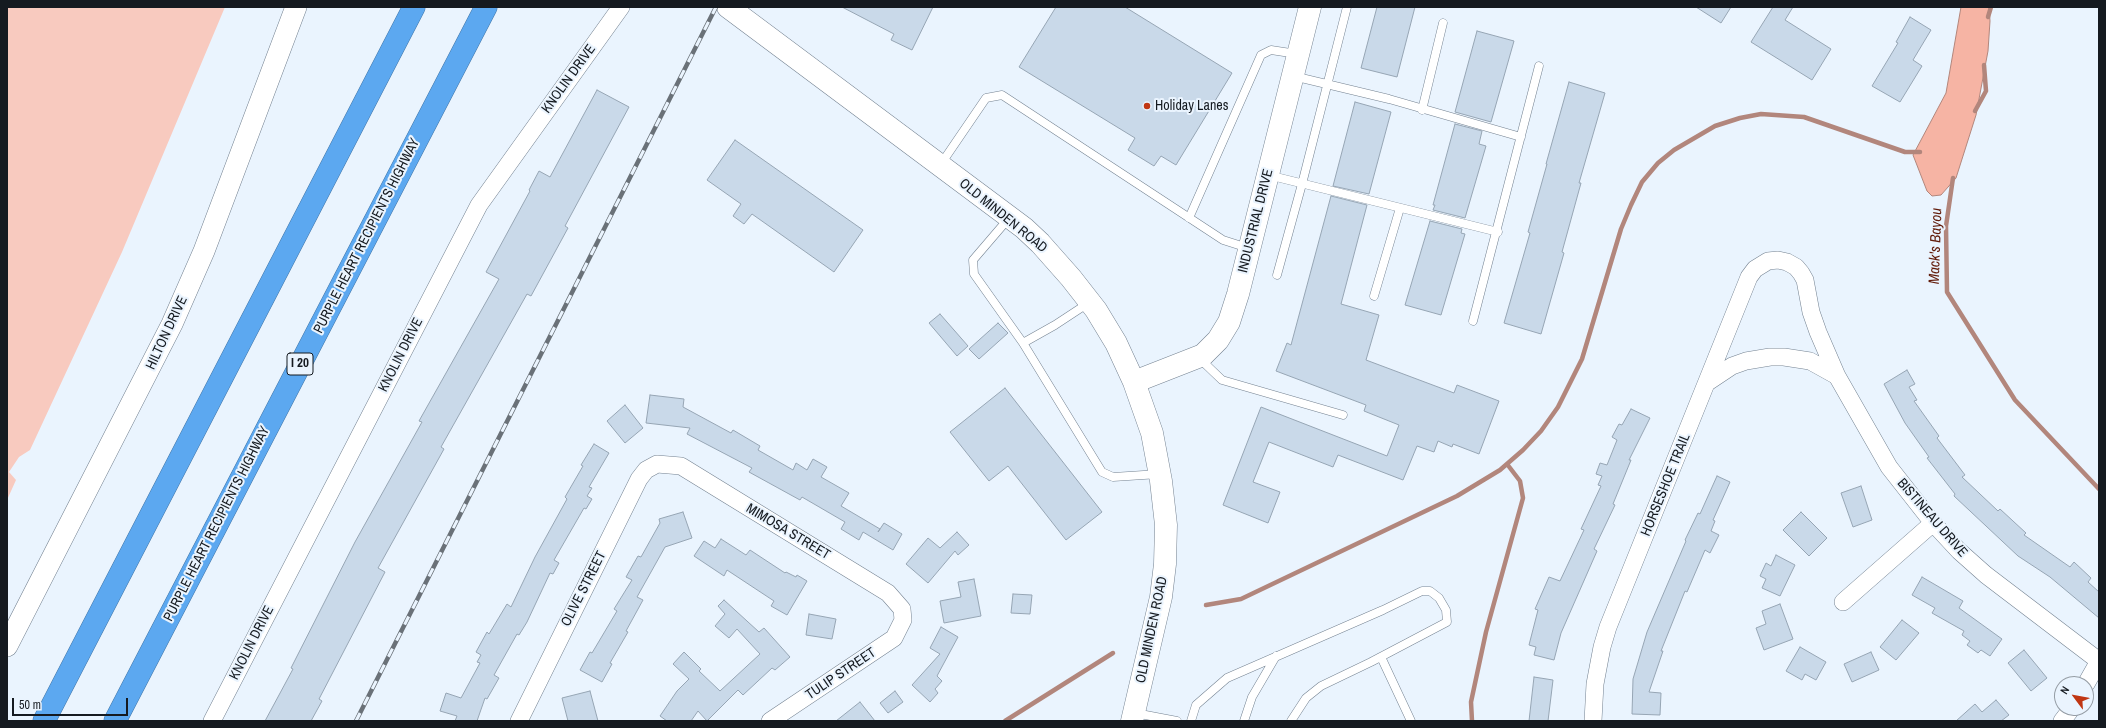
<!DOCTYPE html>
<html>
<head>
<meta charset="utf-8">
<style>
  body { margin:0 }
  #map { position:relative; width:2106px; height:728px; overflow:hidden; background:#eaf4fe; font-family:"Archivo Narrow",sans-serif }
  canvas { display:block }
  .frame { position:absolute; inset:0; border:8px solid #151a20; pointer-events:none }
  .north { position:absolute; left:2054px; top:676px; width:40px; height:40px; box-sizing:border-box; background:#eaf4fe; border:1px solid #959da5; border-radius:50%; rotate:302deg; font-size:11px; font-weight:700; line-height:16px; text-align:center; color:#151a20 }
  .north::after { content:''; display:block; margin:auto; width:14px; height:18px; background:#c03613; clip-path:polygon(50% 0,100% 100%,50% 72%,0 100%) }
  .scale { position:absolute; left:12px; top:698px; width:116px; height:18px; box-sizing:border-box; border:2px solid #151a20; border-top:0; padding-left:5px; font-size:12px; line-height:14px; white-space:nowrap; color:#151a20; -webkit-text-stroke:3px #eaf4fe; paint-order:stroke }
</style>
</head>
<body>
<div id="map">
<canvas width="2106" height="728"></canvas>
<div class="frame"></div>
<div class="north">N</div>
<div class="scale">50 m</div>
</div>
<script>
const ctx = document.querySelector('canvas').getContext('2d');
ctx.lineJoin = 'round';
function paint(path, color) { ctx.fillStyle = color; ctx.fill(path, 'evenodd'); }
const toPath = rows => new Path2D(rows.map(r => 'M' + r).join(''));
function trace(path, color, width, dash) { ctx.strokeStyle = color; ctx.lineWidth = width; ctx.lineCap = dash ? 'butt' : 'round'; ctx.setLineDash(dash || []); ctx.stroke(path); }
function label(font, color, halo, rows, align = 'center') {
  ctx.font = font + ' "Archivo Narrow",sans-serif'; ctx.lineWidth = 4; ctx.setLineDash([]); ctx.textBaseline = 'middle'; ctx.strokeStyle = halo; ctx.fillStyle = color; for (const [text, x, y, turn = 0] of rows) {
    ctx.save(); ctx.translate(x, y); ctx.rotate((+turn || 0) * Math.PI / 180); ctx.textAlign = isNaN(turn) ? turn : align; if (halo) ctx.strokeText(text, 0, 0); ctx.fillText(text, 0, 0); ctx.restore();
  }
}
const green = toPath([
  [7,7,225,7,122,252,30,450,19,457,9,472,16,480,7,500]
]);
const water = toPath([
  [1961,7,1989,7,1990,21,1988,51,1976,115,1956,178,1941,195,1932,196,1927,191,1913,155,1946,93,1961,7]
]);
const stream = toPath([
  [1988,17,1991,7],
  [1975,111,1986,91,1984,65],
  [1953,178,1946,226,1947,292,2015,400,2099,489],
  [1206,605,1241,599,1457,496,1500,470,1523,450,1541,431,1558,407,1582,359,1621,229,1631,205,1642,182,1658,163,1674,150,1715,126,1740,118,1761,114,1804,117,1905,152,1920,152],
  [1005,721,1113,653],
  [1472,721,1471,702,1486,632,1523,498,1520,481,1507,464]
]);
const building = toPath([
  [842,7,933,7,912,50,891,40,894,34,842,7],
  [1056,7,1125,7,1232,73,1176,165,1161,156,1154,166,1128,150,1135,138,1019,67,1056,7],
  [1377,7,1415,7,1397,77,1361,68,1377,7],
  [1696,7,1731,7,1721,23,1696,7],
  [1773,7,1793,7,1785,20,1831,49,1812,80,1751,42,1773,7],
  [1910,17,1931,30,1913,60,1922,66,1900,102,1872,86,1898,43,1896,42,1910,17],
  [1477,31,1514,41,1491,122,1455,112,1477,31],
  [1569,82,1605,93,1579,183,1581,183,1562,252,1564,253,1541,334,1504,323,1530,233,1528,232,1547,164,1546,164,1569,82],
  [597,90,629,107,565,226,568,228,531,296,527,294,441,447,444,449,378,568,385,572,319,699,322,701,311,721,265,721,293,669,291,668,355,542,422,422,419,421,499,279,486,272,530,191,529,190,539,171,550,177,597,90],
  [1355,102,1391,112,1369,194,1333,186,1355,102],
  [1455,124,1482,131,1479,144,1486,146,1465,218,1433,210,1435,205,1433,205,1455,124],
  [735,140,863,230,834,272,752,214,744,224,733,216,741,204,707,180,735,140],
  [1331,196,1367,205,1341,304,1379,315,1366,360,1454,393,1457,385,1499,401,1479,454,1453,444,1452,447,1438,441,1434,452,1417,446,1403,480,1338,455,1333,467,1269,442,1253,482,1280,492,1268,523,1223,505,1261,407,1387,456,1399,425,1364,411,1366,405,1276,371,1287,343,1291,345,1331,196],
  [1430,221,1462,229,1461,233,1465,234,1441,315,1405,305,1430,221],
  [940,314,968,346,957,356,929,323,940,314],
  [998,323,1008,333,979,359,969,349,998,323],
  [1907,370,1915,384,1909,387,1917,400,1914,401,1939,436,1937,438,1965,475,1962,477,1998,511,2000,509,2026,533,2024,535,2070,567,2074,562,2091,578,2088,582,2099,592,2099,618,2050,577,2018,556,1954,496,1955,494,1927,458,1929,457,1905,423,1884,384,1907,370],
  [1005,388,1102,512,1066,540,1008,466,989,481,950,432,1005,388],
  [650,395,684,399,683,407,731,433,733,430,760,446,758,450,793,470,796,463,807,470,813,459,827,467,821,477,849,493,841,506,880,529,878,532,884,523,902,534,893,550,863,532,859,540,841,529,845,522,802,497,800,500,749,472,752,468,687,434,690,428,646,423,650,395],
  [625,405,643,428,625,443,607,421,625,405],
  [1631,409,1650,418,1629,460,1631,460,1613,504,1615,505,1594,549,1597,551,1561,633,1554,660,1534,655,1536,647,1529,645,1538,610,1535,609,1549,577,1560,581,1584,530,1581,529,1601,486,1598,485,1602,476,1596,474,1600,463,1607,465,1617,440,1612,437,1619,424,1622,425,1631,409],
  [594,444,609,453,589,487,592,488,587,496,592,499,586,509,584,508,554,560,559,563,553,574,550,573,527,622,519,635,517,634,494,675,499,678,487,699,485,698,477,721,455,721,457,716,440,711,446,693,461,698,480,663,477,662,481,655,476,652,487,632,489,634,507,604,511,607,535,557,567,499,565,497,583,466,581,465,594,444],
  [1717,476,1730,482,1713,520,1715,521,1711,531,1719,535,1710,553,1705,550,1687,592,1685,591,1661,651,1663,651,1649,692,1661,693,1660,715,1632,714,1633,679,1647,632,1686,541,1685,540,1698,513,1700,514,1717,476],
  [1861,486,1872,520,1853,527,1841,493,1861,486],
  [683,512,692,538,665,547,637,597,643,600,626,631,628,632,610,663,612,664,602,682,580,670,590,652,592,653,617,611,614,609,632,580,626,577,638,556,641,557,660,523,659,519,683,512],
  [1801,512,1827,538,1809,556,1783,530,1801,512],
  [957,532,969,545,958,555,955,551,928,583,906,564,928,538,940,548,957,532],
  [721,539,746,555,750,550,785,573,786,572,796,577,797,575,807,581,787,615,771,606,774,601,727,570,724,576,694,556,704,541,715,548,721,539],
  [1776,555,1795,565,1780,596,1762,588,1766,579,1760,576,1766,563,1771,566,1776,555],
  [1922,577,1963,601,1959,608,2002,639,1990,656,1981,650,1978,653,1967,645,1970,641,1962,635,1964,631,1932,613,1935,608,1912,595,1922,577],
  [974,579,981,616,944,623,940,601,961,597,958,582,974,579],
  [1013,594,1032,595,1030,614,1011,613,1013,594],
  [724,600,759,632,764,628,790,657,775,670,772,668,743,695,738,690,707,721,698,711,691,721,667,721,660,716,677,691,689,679,673,664,684,652,701,669,699,671,720,691,760,654,737,629,729,638,715,626,725,614,718,606,724,600],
  [1780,604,1793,639,1764,650,1756,628,1766,624,1762,611,1780,604],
  [809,614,836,619,832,639,806,635,809,614],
  [1902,620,1919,633,1896,660,1880,647,1902,620],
  [941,627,958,637,937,676,942,681,935,689,938,693,930,702,912,685,940,654,930,648,941,627],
  [1800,647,1826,662,1816,680,1805,674,1802,680,1786,671,1800,647],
  [2024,650,2047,678,2031,691,2008,663,2024,650],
  [1871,652,1879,670,1852,682,1844,664,1871,652],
  [1534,677,1553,680,1548,721,1529,721,1534,677],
  [590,691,598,721,568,721,562,698,590,691],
  [895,691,903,702,888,713,880,703,895,691],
  [1996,700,2009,715,2001,721,1956,721,1975,704,1982,712,1996,700],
  [860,702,875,721,836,721,860,702]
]);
const service = toPath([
  [1293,76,1389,99,1521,137],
  [1422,110,1443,23],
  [941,164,986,98,1002,95,1223,240,1248,248],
  [1268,175,1498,232],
  [1009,218,973,260,974,274,1023,343,1055,325,1090,302],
  [1189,218,1261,55,1271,50,1297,54],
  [1277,275,1302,184,1347,7],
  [1374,296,1400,208],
  [1473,321,1539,66],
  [1023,343,1102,472,1113,477,1159,474],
  [1199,358,1222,380,1343,415],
  [1381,657,1411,721],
  [1135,713,1177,721],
  [1191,721,1196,705,1227,678,1383,610,1422,591,1430,591,1439,598,1446,610,1447,622,1371,662,1321,686,1306,698,1291,721],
  [1244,721,1252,697,1276,656]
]);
const minor = toPath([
  [1708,382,1732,366,1746,361,1770,357,1784,357,1810,361,1837,376],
  [1843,602,1933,523],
  [2086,684,2099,661],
  [212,721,479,205,621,7],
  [519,721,639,479,646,470,657,464,681,466,888,593,902,609,903,620,894,638,770,721],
  [1593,721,1595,684,1602,647,1608,627,1749,277,1755,269,1768,261,1778,260,1787,262,1796,267,1801,273,1805,280,1811,312,1818,332,1837,376,1889,467,1933,523,1959,551,1986,575,2099,661],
  [2062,721,2072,708]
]);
const tertiary = toPath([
  [7,646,172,324,204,251,296,7]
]);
const secondary = toPath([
  [728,7,1024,228,1040,243,1071,278,1096,310,1116,343,1134,382,1152,433,1161,481,1166,525,1165,564,1161,597,1132,721],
  [1134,382,1203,355,1218,340,1229,322,1238,294,1310,7]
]);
const motorway = toPath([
  [44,721,414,7],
  [115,721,486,7]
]);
const rail = toPath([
  [356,721,716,7]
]);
const markers = [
  [1147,106,4,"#c03613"]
];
const shields = [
  [300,364,26]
];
const shieldNames = [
  ["I 20",300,364]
];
const streetNames = [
  ["KNOLIN DRIVE",569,79,-54],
  ["OLD MINDEN ROAD",1003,216,39],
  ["INDUSTRIAL DRIVE",1256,221,-76],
  ["PURPLE HEART RECIPIENTS HIGHWAY",367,236,-63],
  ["HILTON DRIVE",167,333,-65],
  ["KNOLIN DRIVE",401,355,-63],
  ["HORSESHOE TRAIL",1666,485,-68],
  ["BISTINEAU DRIVE",1932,518,49],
  ["PURPLE HEART RECIPIENTS HIGHWAY",217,524,-63],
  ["MIMOSA STREET",788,532,31],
  ["OLIVE STREET",584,589,-63],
  ["OLD MINDEN ROAD",1152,630,-78],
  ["KNOLIN DRIVE",252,643,-63],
  ["TULIP STREET",841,674,-34]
];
const poiNames = [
  ["Holiday Lanes",1155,106]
];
const waterNames = [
  ["Mack's Bayou",1936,246,-88]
];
paint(green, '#f8cabf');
paint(water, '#f6b4a4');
trace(water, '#b2867c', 1);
trace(stream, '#b2867c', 4.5);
paint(building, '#c9d9e9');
trace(building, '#96a5b4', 1);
trace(service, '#748291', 9);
trace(minor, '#748291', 18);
trace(tertiary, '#748291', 22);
trace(secondary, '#748291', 23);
trace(motorway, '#4376a7', 23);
trace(service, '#fff', 8);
trace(minor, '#fff', 17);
trace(tertiary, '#fff', 21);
trace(secondary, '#fff', 22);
trace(motorway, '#5ca8f0', 22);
trace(rail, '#6a7178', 4.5);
trace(rail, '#eaf4fe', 3, [9]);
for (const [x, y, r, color] of markers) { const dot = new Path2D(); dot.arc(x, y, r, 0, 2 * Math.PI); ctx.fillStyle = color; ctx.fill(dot); trace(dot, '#eaf4fe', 1.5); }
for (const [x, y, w] of shields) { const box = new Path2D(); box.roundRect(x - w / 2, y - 11, w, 22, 3); ctx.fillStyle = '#eaf4fe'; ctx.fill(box); trace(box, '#151a20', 1); }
label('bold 13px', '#151a20', null, shieldNames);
label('14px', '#151a20', '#eaf4fe', streetNames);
label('14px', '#151a20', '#eaf4fe', poiNames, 'left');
label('italic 15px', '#621c0b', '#eaf4fe', waterNames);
</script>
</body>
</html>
